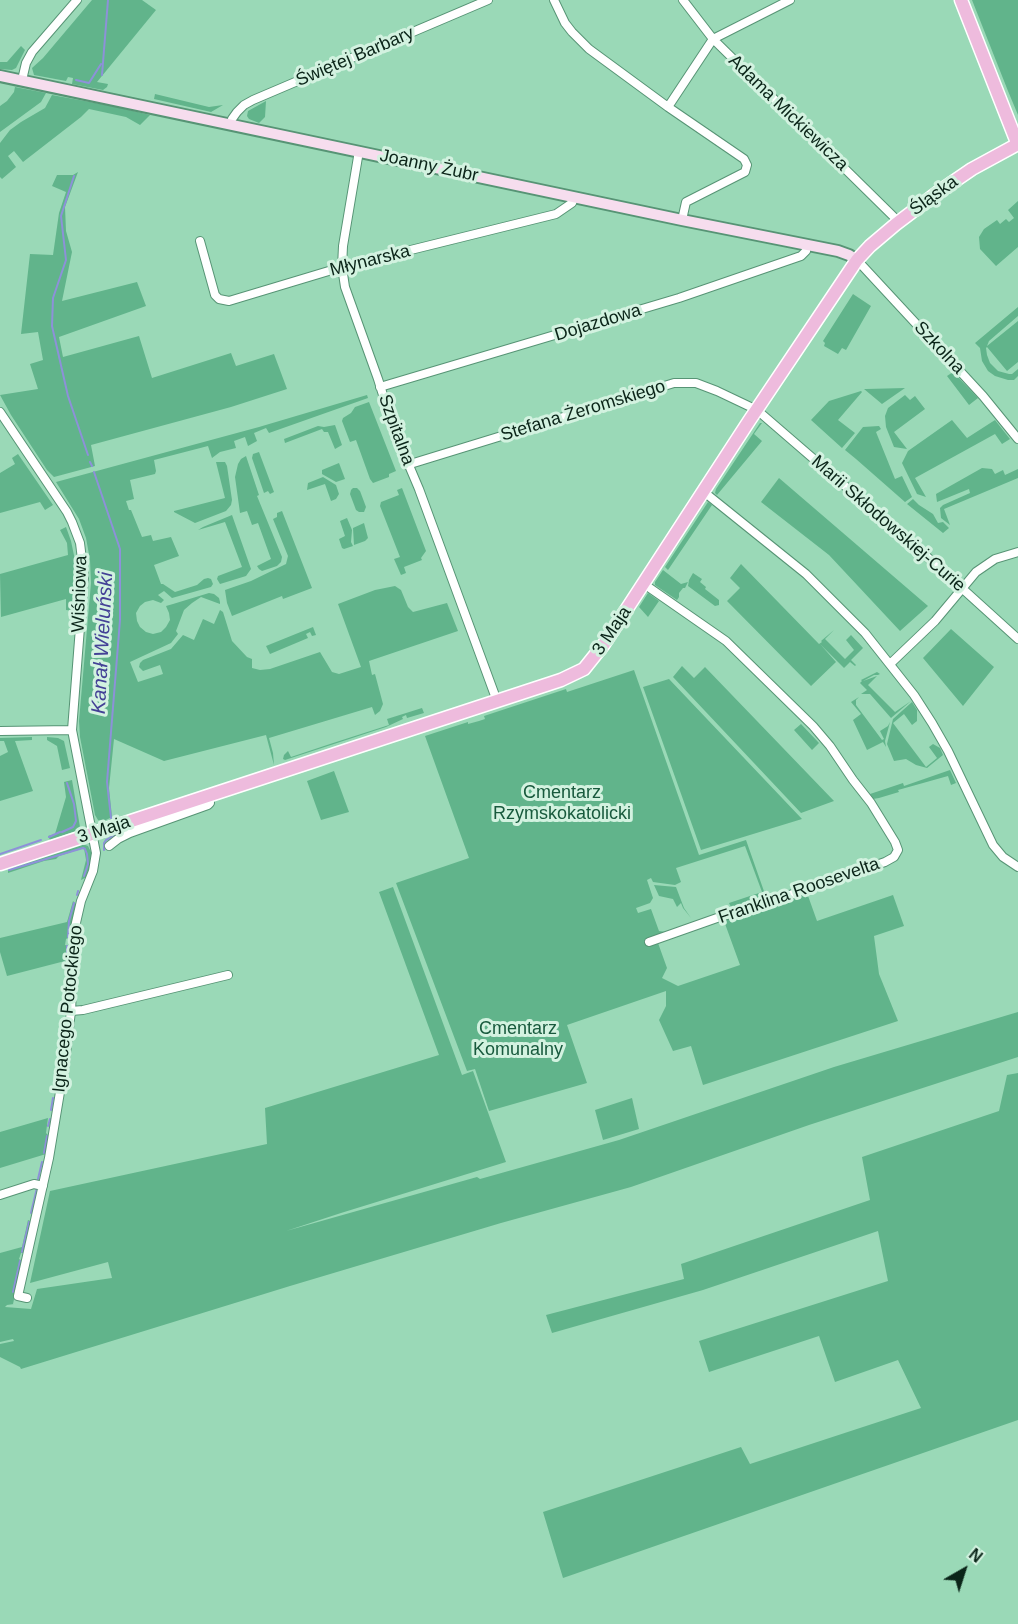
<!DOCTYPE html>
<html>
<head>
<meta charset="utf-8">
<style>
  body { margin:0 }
  #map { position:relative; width:1018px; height:1624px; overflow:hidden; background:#9ad9b7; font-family:Helvetica,sans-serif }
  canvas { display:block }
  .north { position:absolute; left:934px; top:1540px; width:60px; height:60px; -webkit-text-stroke:4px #d3f2e0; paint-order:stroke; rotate:39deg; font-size:16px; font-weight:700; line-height:24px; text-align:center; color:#0b2519 }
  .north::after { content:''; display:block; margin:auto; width:21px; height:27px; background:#0b2519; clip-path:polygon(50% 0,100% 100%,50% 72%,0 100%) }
</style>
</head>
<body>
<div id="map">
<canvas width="1018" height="1624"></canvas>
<div class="north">N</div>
</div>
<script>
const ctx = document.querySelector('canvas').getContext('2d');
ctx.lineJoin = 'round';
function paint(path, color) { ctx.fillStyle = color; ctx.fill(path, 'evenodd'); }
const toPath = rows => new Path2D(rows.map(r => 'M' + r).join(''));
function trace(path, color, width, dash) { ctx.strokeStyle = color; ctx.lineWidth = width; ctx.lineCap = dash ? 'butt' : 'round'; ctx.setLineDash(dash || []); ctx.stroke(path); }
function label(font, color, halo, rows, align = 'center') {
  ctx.font = font + ' Helvetica,sans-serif'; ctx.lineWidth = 6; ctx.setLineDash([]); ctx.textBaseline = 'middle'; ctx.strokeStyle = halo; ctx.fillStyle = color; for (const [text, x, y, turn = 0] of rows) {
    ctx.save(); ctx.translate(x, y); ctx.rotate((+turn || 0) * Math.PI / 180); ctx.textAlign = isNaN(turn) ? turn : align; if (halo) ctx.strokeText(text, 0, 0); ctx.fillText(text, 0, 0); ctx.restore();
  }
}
const green = toPath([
  [92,0,142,0,156,10,97,82,108,84,107,87,103,90,72,84,73,78,68,77,66,81,34,75,32,68,43,58],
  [972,0,1018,0,1018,115,1008,91],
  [21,46,25,50,16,68,12,70,0,69,0,62,7,62],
  [15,87,46,93,41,102,0,132,0,106,7,101,14,92],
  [155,94,209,107,223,105,211,112,154,99],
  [52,95,117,107,150,115,140,125,126,117,89,109,81,117,23,162,14,151,8,156,16,167,2,179,0,177,0,143,10,130,21,122,45,108],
  [266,101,265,117,259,123,249,119,247,116,248,111],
  [78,172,65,207,66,231,72,252,62,301,137,282,146,306,59,337,63,357,139,336,152,378,231,353,236,366,274,354,287,389,231,407,91,445,95,466,54,477,47,470,11,415,0,395,38,389,30,364,43,360,38,332,21,334,30,254,53,255,59,213,66,192,52,186,57,175,73,175],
  [1018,201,1018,247,996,266,980,249,979,237,984,229,997,220,1000,224,1006,219,1009,222,1014,218,1008,210],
  [853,294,871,306,846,350,842,348,838,354,824,346,825,343,823,341],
  [1018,307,1018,316,989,341,987,346,1018,321,1018,362,1007,371,987,347,986,348,987,355,990,363,998,371,1009,374,1012,374,1018,369,1018,376,1014,380,1008,380,995,376,988,371,982,361,980,348,975,343],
  [953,372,978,398,969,405,947,376],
  [905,388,882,404,864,389,866,389],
  [861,391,862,392,838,420,855,433,842,448,811,420,829,401],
  [367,395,368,398,269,433,266,428,254,433,257,441,248,446,245,437,234,441,236,448,220,452,212,458,208,446,154,460,156,471,155,474,130,480,134,499,126,501,129,510,131,510,142,537,151,535,153,541,171,537,179,556,154,565,161,584,163,584,175,592,197,585,204,579,208,578,211,579,213,584,211,587,172,598,164,591,158,595,164,600,161,603,153,600,145,602,140,606,136,613,137,621,140,627,146,632,153,634,161,632,166,627,170,620,169,613,166,606,173,604,209,593,214,594,219,598,220,602,220,604,201,597,192,603,184,610,176,631,178,634,171,643,130,662,138,682,163,674,160,665,143,671,139,667,140,663,143,660,171,649,183,635,194,640,203,619,214,624,220,610,223,612,232,641,247,657,252,659,252,668,260,670,270,669,320,652,332,672,339,674,361,667,338,604,375,590,395,586,401,590,408,607,413,612,447,603,458,631,369,661,372,675,375,674,383,704,380,711,375,715,372,707,269,738,273,753,274,765,266,735,164,761,114,739,109,788,112,817,102,822,98,820,95,815,80,737,79,721,91,583,90,560,86,538,79,519,56,482,259,427],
  [905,395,910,400,915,396,925,409,894,432,907,449,894,447,886,427,885,416,888,408],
  [369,402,396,471,389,474,389,477,373,483,370,479,356,440,350,442,342,421,343,418,351,413,355,407],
  [952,420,967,438,995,420,1010,439,1002,444,995,434,915,478,926,497,917,494,902,463,908,451],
  [760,423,762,423,754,434,762,441,717,495,715,493,716,489],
  [335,425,342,445,335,449,328,432,324,432,322,429,285,443,284,439,318,426,324,427],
  [879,426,881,429,876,432,895,479,902,476,912,497,905,502,856,459,845,450,863,427],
  [259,452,274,492,270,494,268,491,264,493,252,458,253,454],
  [18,454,53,505,45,510,40,502,0,513,0,473,15,464,12,458],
  [246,456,259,495,257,496,282,557,281,562,277,566,262,571,259,569,257,566,271,559,258,523,252,525,247,511,240,513,235,477,238,464,241,459],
  [216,462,225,462,227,466,232,500,231,505,226,511,195,523,174,512,174,511,225,498],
  [339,463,345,479,336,482,322,474,322,470],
  [982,468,992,469,995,474,1003,470,1005,475,1018,469,1018,478,944,509,950,525,941,518,940,508,943,505,970,493,969,489,937,502,936,494],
  [323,477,336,485,339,494,336,499,331,501,325,484,307,490,308,483],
  [779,478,928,606,900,631,829,555,761,502],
  [353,488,357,488,360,491,366,507,364,512,359,512,356,510,350,494,351,490],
  [402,488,426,551,421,558,422,560,404,567,406,573,401,575,394,559,400,557,380,506,381,502,399,495,397,490],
  [913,499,919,505,933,514,938,523,943,522,949,528,943,533,907,504],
  [708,502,712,505,668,570,665,567],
  [282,511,312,588,283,599,282,596,232,616,227,603,225,590,251,581,286,564,288,556,273,519,277,517,277,513],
  [232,515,251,569,246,576,220,584,217,579,218,576,242,567,225,522,198,530,203,527],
  [347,518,352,530,351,542,353,546,344,549,342,548,339,539,345,536,340,521],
  [364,523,368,538,365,541,354,545,353,528],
  [66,527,71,541,76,565,74,611,66,610,66,599,1,617,0,574,68,555,67,543,60,530],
  [741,564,819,644,822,642,821,641,834,630,825,639,845,659,854,650,846,640,851,635,863,648,851,660,856,665,855,666,850,662,844,668,820,644,836,662,811,686,727,601,740,588,730,578],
  [663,570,681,584,688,582,685,588,683,588,679,593,679,597,677,600,655,585,655,582],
  [693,573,702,579,700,582,706,587,705,589,719,600,719,605,715,606,688,586,689,580],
  [648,593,659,601,648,617,639,607],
  [313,627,316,635,312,636,310,632,306,634,308,638,270,654,266,646],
  [951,629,994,667,963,706,923,658],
  [682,666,694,678,705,667,834,801,801,813,673,677],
  [634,670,699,855,746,840,766,897,731,907,729,903,762,892,745,846,676,868,681,882,675,885,653,882,651,878,647,880,653,898,650,903,636,908,638,913,651,909,659,931,666,932,680,928,648,940,650,946,658,943,667,968,662,978,678,986,740,965,724,921,727,917,807,893,817,921,893,895,904,926,874,936,879,974,898,1021,703,1085,691,1046,673,1051,659,1020,666,1006,666,991,567,1025,587,1083,489,1111,475,1069,467,1071,396,883,469,858,425,736,468,722,468,724,479,721,485,719,484,716,566,689,567,692],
  [877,672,880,674,878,675,874,675,863,681,877,676,868,685,895,712,911,701,891,718,870,694,861,694,867,690,860,683,862,681,861,680],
  [669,679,802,819,701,850,643,687],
  [859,697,856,700,856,705,882,740,884,739,880,731,888,726,890,722,885,741,886,747,883,742,867,750,853,720,861,714,851,702],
  [912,702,917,710,917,721,912,725,904,714,893,723,926,767,937,758,929,747,933,744,940,748,943,755,927,768,916,765,906,759,894,761,887,744,893,719],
  [422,708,424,713,407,718,406,715,402,717,403,719,386,727,285,760,283,759,284,755,288,751,291,757,330,744,389,725,387,719],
  [801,724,819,743,812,750,794,730],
  [32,737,32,740,15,741,33,791,0,801,0,756,8,752,4,741,0,741,0,738],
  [47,737,58,738,64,741,70,768,62,770,57,746,47,740],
  [950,770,956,783,951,785,948,776,898,790,899,792,879,798,873,799,870,794,903,783,904,786],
  [334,771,349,812,321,820,307,781],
  [72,780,80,827,76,831,50,840,48,836,55,834,66,797,64,782],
  [80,843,88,846,92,854,90,865,86,877,83,879,81,880,86,860,84,848,59,856,56,859,44,861,8,873,8,868,11,865],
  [654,885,676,887,684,908,691,918,683,908,681,903,677,907,673,899,659,896],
  [393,887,462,1075,473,1071,506,1162,341,1213,286,1231,477,1177,480,1179,619,1140,834,1067,1018,1012,1018,1057,809,1125,631,1187,501,1223,290,1286,21,1369,20,1367,0,1357,0,1344,14,1341,13,1339,0,1342,0,1253,22,1247,28,1220,32,1222,25,1253,21,1253,19,1259,22,1261,13,1304,14,1304,7,1305,5,1307,31,1309,37,1289,112,1278,108,1262,30,1283,50,1191,267,1144,265,1108,439,1055,379,892],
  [73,901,76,904,70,937,66,939,65,945,70,946,69,976,65,977,65,961,7,976,0,952,0,938,67,922],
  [1018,1073,1018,1420,563,1578,543,1512,741,1447,750,1464,921,1408,898,1360,835,1382,819,1336,709,1372,699,1341,888,1281,878,1231,703,1290,552,1333,546,1315,684,1279,681,1264,870,1200,862,1157,999,1111,1007,1075],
  [632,1098,639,1129,603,1140,595,1110],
  [48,1118,46,1133,49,1136,46,1154,0,1168,0,1132]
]);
const stream = toPath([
  [102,75,108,0],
  [76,80,89,83,101,64],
  [74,176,61,216,66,260,53,298,52,326,68,396,88,455],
  [90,462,92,466],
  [94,472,120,549,120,620,107,782,111,818],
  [62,832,73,827,76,821,74,804,67,783],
  [49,837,60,832],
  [104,850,104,843,106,840,114,836],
  [0,854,41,840],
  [9,870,83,848,85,849,87,854,88,864,84,876],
  [77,895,78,891],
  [68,937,69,921,74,903],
  [67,976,67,946],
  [66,1002,67,985],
  [62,1036,64,1022],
  [55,1089,61,1045],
  [51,1110,53,1098],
  [48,1126,50,1119],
  [44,1153,47,1136],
  [38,1179,42,1162],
  [31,1213,37,1188],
  [22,1252,29,1222],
  [13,1292,20,1261]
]);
const street = toPath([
  [554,0,565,23,572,32,589,49,668,107,744,159,747,165,745,172,686,202,682,220],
  [683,0,713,39,899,222],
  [22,80,26,63,32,52,77,0],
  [668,107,713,39,790,0],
  [231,124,232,119,237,112,244,105,253,100,488,0],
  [359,151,343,246,342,267,345,287,378,379,394,430,419,489,497,701],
  [200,241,215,295,219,299,229,301,342,267,556,214,572,203,574,198],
  [857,260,983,396,1018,439],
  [380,387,679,298,801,256,806,251,807,245],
  [0,412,67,512,72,522,80,543,84,576,72,730,96,853,93,871,81,901,75,927,71,1011,65,1062,49,1158,18,1296,27,1298],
  [407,465,674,383,696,383,717,391,757,410,933,562,1018,639],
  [704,492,806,574,865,633,914,695,932,723,948,751,993,845,1003,857,1018,867],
  [644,584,726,641,813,726,830,746,853,780,871,803,895,842,898,850,894,857,885,862,781,898,717,918,649,942],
  [890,664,935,621,976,572,995,559,1018,552],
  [0,731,72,730],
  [109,846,118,839,130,833,208,805,210,803,209,796],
  [71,1011,83,1010,228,975],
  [0,1195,34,1184,43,1186]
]);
const secondary = toPath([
  [0,76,682,220,838,251,849,255,857,260]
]);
const primary = toPath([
  [961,0,1018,145],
  [0,864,561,680,584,669,604,644,749,421,857,260,870,246,896,224,937,193,972,169,1018,144]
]);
const streetNames = [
  ["Świętej Barbary",355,57,-23],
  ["Adama Mickiewicza",788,113,44],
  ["Joanny Żubr",429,166,12],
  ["Śląska",934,196,-36],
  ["Młynarska",370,261,-14],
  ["Dojazdowa",598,323,-17],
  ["Szkolna",939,348,47],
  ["Stefana Żeromskiego",583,411,-17],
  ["Szpitalna",396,430,70],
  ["Marii Skłodowskiej-Curie",888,524,41],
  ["Wiśniowa",80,594,-88],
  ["3 Maja",612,631,-56],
  ["3 Maja",104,830,-18],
  ["Franklina Roosevelta",799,891,-19],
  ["Ignacego Potockiego",68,1009,-84]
];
const parkNames = [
  ["Cmentarz",562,793],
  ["Rzymskokatolicki",562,814],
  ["Cmentarz",518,1029],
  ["Komunalny",518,1050]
];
const waterNames = [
  ["Kanał Wieluński",103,643,-87]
];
paint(green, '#61b48b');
trace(stream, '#8d91d9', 2);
trace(street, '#579475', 10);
trace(secondary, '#579475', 14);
trace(primary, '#fff', 15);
trace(street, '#fff', 8);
trace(secondary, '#f6ddee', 10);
trace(primary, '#ebd', 12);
label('18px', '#0b2519', '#d3f2e0', streetNames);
label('18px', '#185a3d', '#d3f2e0', parkNames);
label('italic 20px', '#444196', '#d3f2e0', waterNames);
</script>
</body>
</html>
